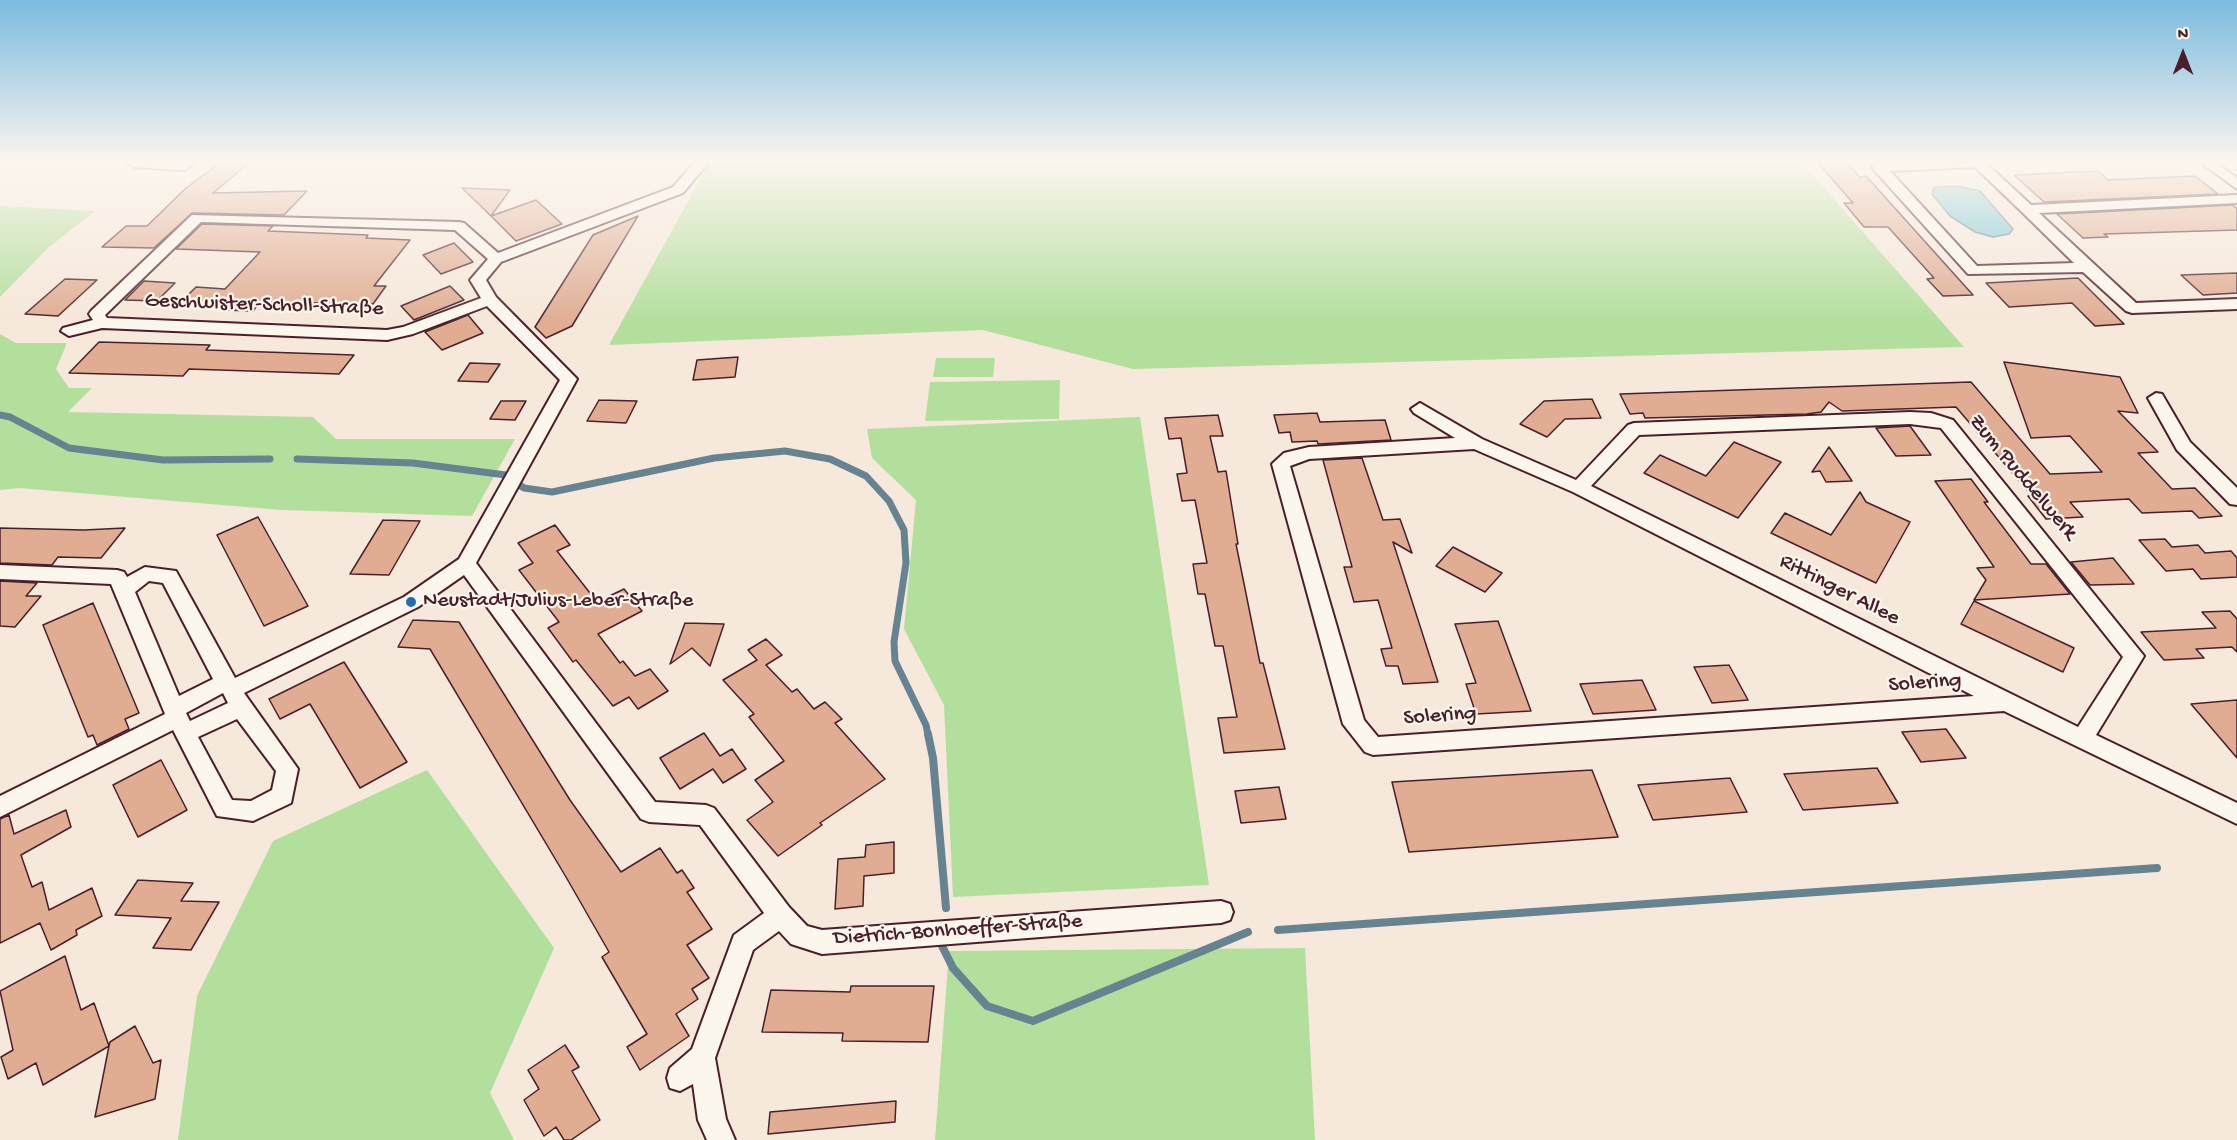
<!DOCTYPE html>
<html>
<head>
<meta charset="utf-8">
<style>
  body { margin:0 }
  #map { position:relative; width:2237px; height:1140px; overflow:hidden; background:#f6e8da; font-family:"Gochi Hand",sans-serif }
  canvas { display:block }
  .north { position:absolute; left:2153px; top:24px; width:60px; height:60px; -webkit-text-stroke:4px #fbf7ec; paint-order:stroke; rotate:0deg; font-size:16px; font-weight:700; line-height:24px; text-align:center; color:#4a1f2b }
  .north::after { content:''; display:block; margin:auto; width:21px; height:27px; background:#4a1f2b; clip-path:polygon(50% 0,100% 100%,50% 72%,0 100%) }
</style>
</head>
<body>
<div id="map">
<canvas width="2237" height="1140"></canvas>
<div class="north">N</div>
</div>
<script>
const ctx = document.querySelector('canvas').getContext('2d');
ctx.lineJoin = 'round';
function paint(path, color) { ctx.fillStyle = color; ctx.fill(path, 'evenodd'); }
const toPath = rows => new Path2D(rows.map(r => 'M' + r).join(''));
function trace(path, color, width, dash) { ctx.strokeStyle = color; ctx.lineWidth = width; ctx.lineCap = dash ? 'butt' : 'round'; ctx.setLineDash(dash || []); ctx.stroke(path); }
function label(font, color, halo, rows, align = 'center') {
  ctx.font = font + ' "Gochi Hand",sans-serif'; ctx.lineWidth = 4.5; ctx.setLineDash([]); ctx.textBaseline = 'middle'; ctx.strokeStyle = halo; ctx.fillStyle = color; for (const [text, x, y, turn = 0] of rows) {
    ctx.save(); ctx.translate(x, y); ctx.rotate((+turn || 0) * Math.PI / 180); ctx.textAlign = isNaN(turn) ? turn : align; if (halo) ctx.strokeText(text, 0, 0); ctx.fillText(text, 0, 0); ctx.restore();
  }
}
const green = toPath([
  [709,163,1802,163,1964,347,1133,369,983,330,609,345],
  [0,206,95,211,49,247,0,297],
  [0,334,16,343,67,343,56,369,69,388,92,388,68,412,313,417,336,439,515,439,472,516,282,510,19,488,0,490],
  [936,358,995,358,993,377,933,377],
  [1060,380,1059,419,925,421,930,382],
  [1140,417,1209,885,953,897,944,705,904,629,916,500,872,458,867,429],
  [427,770,554,948,490,1093,514,1140,178,1140,197,996,273,841],
  [1305,948,1315,1140,935,1140,949,951]
]);
const water = toPath([
  [1957,186,1980,191,2013,229,2009,234,1993,237,1975,232,1950,216,1932,194,1934,187,1957,186]
]);
const streamFar2 = toPath([
  [0,415,2,415]
]);
const streamFar1 = toPath([
  [0,415,10,417,69,448,163,460,270,459],
  [297,459,413,463,506,475,510,478],
  [518,484,524,488,552,492,714,458,785,451,830,459,866,476,889,501,904,530,906,563,894,642,895,661,926,725,928,735]
]);
const stream = toPath([
  [928,734,933,758,946,908],
  [1278,930,2157,868],
  [942,946,953,968,987,1006,1033,1021,1248,932]
]);
const building = toPath([
  [220,163,249,163,213,193,307,191,284,215,192,213,154,248,102,247,126,226,147,226,186,188,220,163],
  [1818,163,1847,163,1860,177,1866,176,1973,295,1943,296,1927,279,1934,278,1888,227,1864,227,1844,203,1853,203,1818,163],
  [2098,171,2108,180,2195,176,2218,194,2044,202,2014,175,2098,171],
  [462,188,510,190,491,216,462,188],
  [536,200,562,224,516,241,491,216,536,200],
  [2233,205,2237,209,2237,230,2104,234,2108,237,2083,238,2057,214,2233,205],
  [638,216,572,326,546,338,535,327,593,235,638,216],
  [202,224,273,226,268,231,368,235,366,238,410,240,374,286,386,286,373,304,260,302,253,311,223,310,226,306,179,304,196,287,225,289,260,252,176,249,202,224],
  [454,243,473,262,441,274,423,255,454,243],
  [2237,273,2237,293,2203,295,2181,275,2237,273],
  [2078,278,2124,324,2095,326,2072,303,2009,307,1986,283,2078,278],
  [65,279,97,280,58,316,25,314,65,279],
  [144,281,175,283,157,301,125,300,144,281],
  [450,286,464,300,414,320,401,306,450,286],
  [468,315,483,333,442,350,425,332,468,315],
  [99,342,210,345,206,350,354,355,339,374,189,369,183,376,69,373,99,342],
  [738,357,735,377,693,380,697,360,738,357],
  [2004,362,2120,377,2138,413,2118,411,2158,452,2138,453,2172,489,2195,488,2222,516,2199,518,2192,511,2142,513,2129,499,2070,502,2083,517,2046,519,2028,496,2032,496,1956,407,1842,411,1829,402,1821,412,1807,414,1645,418,1643,413,1630,414,1620,394,1971,382,2050,474,2102,472,2070,436,2031,438,2004,362],
  [470,363,500,364,488,382,458,381,470,363],
  [1592,399,1601,418,1565,419,1547,437,1520,424,1544,401,1592,399],
  [599,400,637,401,626,423,587,421,599,400],
  [501,401,526,401,515,420,490,419,501,401],
  [1317,413,1320,422,1385,420,1391,440,1318,444,1317,441,1292,442,1290,432,1279,433,1274,415,1317,413],
  [1218,415,1223,436,1210,436,1218,472,1226,471,1238,544,1236,544,1260,663,1263,663,1285,749,1224,753,1218,718,1237,717,1223,646,1215,646,1205,594,1198,594,1193,564,1207,563,1195,500,1182,501,1177,474,1187,473,1181,438,1169,439,1165,418,1218,415],
  [1910,426,1931,455,1896,456,1876,428,1910,426],
  [1734,442,1781,462,1738,518,1644,473,1660,455,1706,476,1734,442],
  [1829,447,1844,469,1852,481,1826,482,1820,471,1812,472,1829,447],
  [1362,458,1383,520,1400,519,1412,553,1393,542,1438,682,1403,684,1398,666,1386,666,1381,649,1392,648,1378,600,1354,602,1344,567,1352,567,1323,460,1362,458],
  [1971,479,1988,502,1984,502,2031,564,2046,564,2070,594,1974,600,1986,580,1977,568,1994,567,1935,481,1971,479],
  [1860,492,1866,502,1910,522,1876,583,1771,533,1785,513,1831,535,1860,492],
  [258,517,308,606,264,626,217,535,258,517],
  [383,520,420,521,389,575,350,574,383,520],
  [555,525,570,545,557,551,597,602,624,589,642,611,598,634,620,663,623,661,635,676,650,669,668,691,638,709,629,697,613,706,576,660,573,662,548,628,559,622,519,570,533,563,518,543,555,525],
  [0,528,84,530,125,528,101,558,58,557,52,565,0,563,0,528],
  [2165,539,2172,547,2198,545,2205,553,2231,551,2237,558,2237,577,2201,579,2193,569,2166,571,2139,540,2165,539],
  [1453,547,1502,573,1485,592,1436,566,1453,547],
  [2113,558,2134,584,2090,585,2071,562,2113,558],
  [0,581,37,583,26,596,41,596,15,627,0,626,0,581],
  [1974,601,2074,648,2063,672,1961,624,1974,601],
  [93,603,139,713,125,719,129,729,97,745,93,735,88,737,43,625,93,603],
  [2230,611,2237,619,2237,652,2232,647,2196,649,2204,658,2164,660,2141,632,2216,628,2202,612,2230,611],
  [413,620,459,622,570,800,621,872,660,848,677,873,682,870,694,888,687,892,712,929,687,945,709,978,692,989,698,999,676,1014,689,1036,640,1070,627,1047,647,1034,602,957,609,952,566,877,430,649,398,647,413,620],
  [1498,621,1531,711,1476,714,1466,684,1476,683,1455,624,1498,621],
  [685,623,724,624,710,666,692,648,670,664,685,623],
  [766,639,782,655,766,665,792,692,797,689,814,709,825,702,842,719,835,723,885,779,820,823,822,825,778,856,747,820,773,802,755,780,784,761,749,717,754,714,723,680,757,660,748,650,766,639],
  [344,662,407,762,360,788,310,704,280,719,269,699,344,662],
  [1729,665,1748,700,1712,703,1694,667,1729,665],
  [1642,680,1656,710,1593,714,1580,684,1642,680],
  [2237,700,2237,758,2191,704,2237,700],
  [1946,729,1966,758,1921,762,1902,732,1946,729],
  [704,733,720,756,732,749,746,769,723,783,713,769,680,789,660,758,704,733],
  [161,760,187,810,138,837,113,785,161,760],
  [1877,768,1898,803,1803,810,1784,774,1877,768],
  [1592,770,1618,837,1409,852,1392,782,1592,770],
  [1730,778,1747,812,1653,820,1638,785,1730,778],
  [1279,787,1286,819,1241,823,1235,791,1279,787],
  [66,810,71,827,21,855,32,887,42,882,49,910,92,888,102,916,76,930,77,935,51,950,40,923,0,943,0,819,9,815,14,834,66,810],
  [894,842,894,873,864,876,863,906,835,909,838,859,865,857,866,845,894,842],
  [138,880,193,883,181,901,219,902,191,950,153,948,171,918,115,915,138,880],
  [65,956,81,1010,94,1003,109,1046,110,1042,135,1026,153,1063,161,1060,155,1099,95,1117,109,1046,43,1085,36,1063,8,1079,1,1057,13,1050,0,991,65,956],
  [851,986,934,986,928,1042,842,1041,843,1033,762,1032,771,990,850,992,851,986],
  [565,1045,579,1067,572,1071,600,1120,571,1140,564,1140,556,1127,544,1136,524,1100,539,1089,528,1070,565,1045],
  [896,1101,895,1122,768,1134,770,1112,896,1101]
]);
const minor = toPath([
  [127,163,195,163,184,170,134,167,127,163],
  [694,163,708,163,683,193,501,262,486,280,496,297,577,379,476,563,655,802,706,805,714,808,789,907,807,926,822,930,1221,901,1230,904,1233,912,1230,920,1221,923,822,954,791,944,779,931,753,950,715,1058,726,1119,735,1140,707,1140,698,1120,693,1084,680,1091,670,1088,667,1078,670,1068,692,1049,734,935,764,913,700,825,649,822,641,819,464,575,418,607,244,693,298,769,291,803,253,821,217,816,173,730,0,817,0,796,165,714,111,584,0,579,0,565,117,570,124,572,127,577,145,567,176,571,235,678,404,597,459,559,560,380,487,306,413,334,387,340,102,328,69,336,61,331,63,328,93,320,89,314,91,311,192,215,459,222,464,223,498,253,673,187,694,163],
  [201,222,455,230,488,259,470,280,481,298,403,327,387,330,107,318,105,315,201,222],
  [149,581,163,583,213,679,179,696,135,592,149,581],
  [223,693,228,703,190,721,186,713,223,693],
  [237,719,276,771,272,790,251,801,232,800,198,737,237,719],
  [1879,163,1986,163,2031,205,2237,195,2237,203,2039,213,2136,303,2237,299,2237,309,2132,313,2126,311,2083,272,1968,274,1874,170,1872,167,1879,163],
  [1975,167,2022,212,2074,263,1977,266,1890,171,1975,167],
  [2201,163,2217,163,2237,178,2237,189,2201,163],
  [2156,393,2162,394,2190,442,2237,488,2237,505,2230,504,2177,450,2148,398,2156,393],
  [1420,403,1482,439,1576,480,1628,425,1634,423,1910,412,1931,413,1953,420,2144,656,2096,735,2237,803,2237,824,2004,711,1373,755,1365,752,1343,724,1272,464,1284,453,1309,447,1455,438,1414,413,1411,409,1420,403],
  [1910,424,1941,428,2123,657,2078,727,1591,486,1639,435,1910,424],
  [1474,449,1573,492,1974,696,1378,737,1364,720,1290,466,1309,459,1474,449]
]);
const markers = [
  [411,602,6,"#1f6fb2"]
];
const streetNames = [
  ["Geschwister-Scholl-Straße",264,306,2],
  ["Zum Puddelwerk",2022,478,50],
  ["Rittinger Allee",1839,591,27],
  ["Solering",1925,684,-4],
  ["Solering",1440,717,-4],
  ["Dietrich-Bonhoeffer-Straße",958,931,-4]
];
const poiNames = [
  ["Neustadt/Julius-Leber-Straße",423,602]
];
paint(green, '#b3df9d');
paint(water, '#78c6d5');
trace(water, '#668391', 1.5);
trace(streamFar2, '#668391', 5);
trace(streamFar1, '#668391', 7);
trace(stream, '#668391', 8);
paint(building, '#e0ad93');
trace(building, '#4a1f2b', 1.5);
trace(minor, '#4a1f2b', 4);
paint(minor, '#fbf7ec');
const sky = ctx.createLinearGradient(0, 0, 0, 323);
sky.addColorStop(0, '#7bbbe0');
sky.addColorStop(0.5, '#fbf5ee');
sky.addColorStop(1, '#fbf5ee00');
ctx.fillStyle = sky;
ctx.fillRect(0, 0, 2237, 323);
for (const [x, y, r, color] of markers) { const dot = new Path2D(); dot.arc(x, y, r, 0, 2 * Math.PI); ctx.fillStyle = color; ctx.fill(dot); trace(dot, '#fbf7ec', 2); }
label('22px', '#4a1f2b', '#fbf7ec', streetNames);
label('22px', '#4a1f2b', '#fbf7ec', poiNames, 'left');
</script>
</body>
</html>
